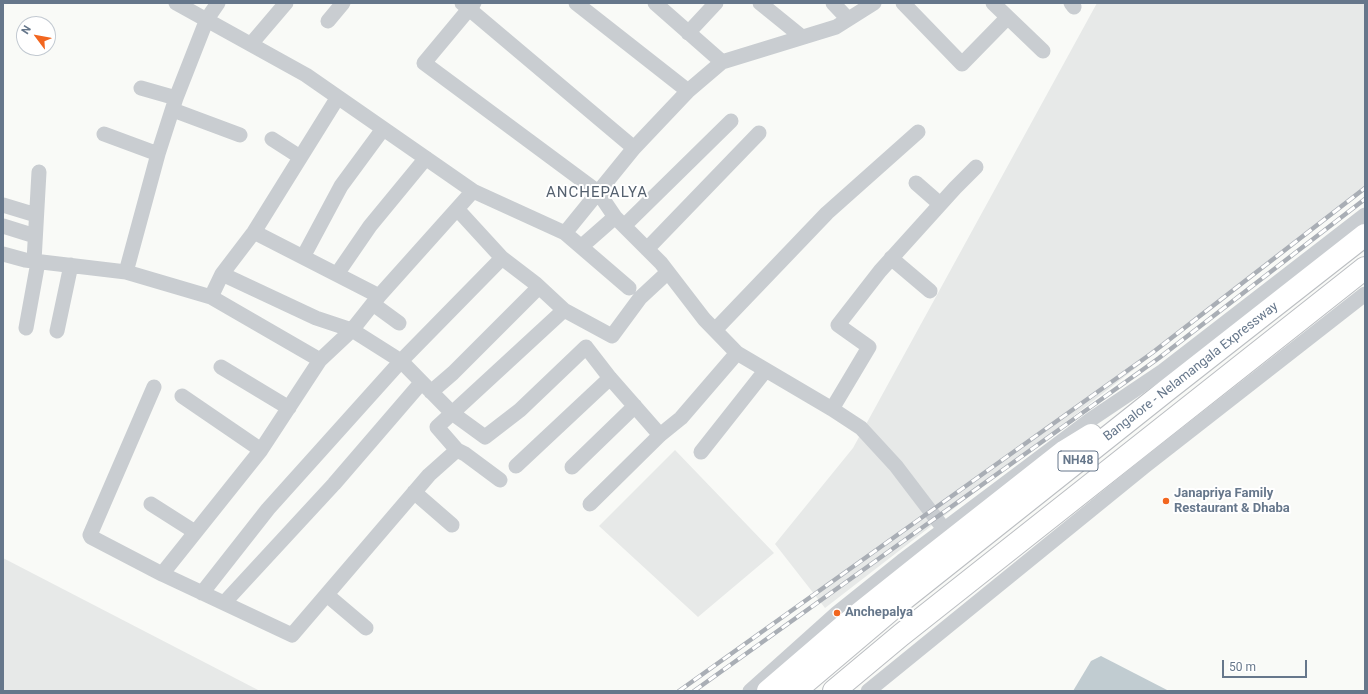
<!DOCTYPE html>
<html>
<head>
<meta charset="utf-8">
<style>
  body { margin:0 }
  #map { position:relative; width:1368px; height:694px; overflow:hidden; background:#f9faf7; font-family:Roboto,sans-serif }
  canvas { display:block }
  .frame { position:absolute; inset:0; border:4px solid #66778b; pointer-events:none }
  .north { position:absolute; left:16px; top:16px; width:40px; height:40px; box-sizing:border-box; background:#fff; border:1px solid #c2c9d1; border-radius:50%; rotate:302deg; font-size:11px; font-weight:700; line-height:16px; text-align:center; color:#66778b }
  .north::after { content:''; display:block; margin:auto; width:14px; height:18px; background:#f2661f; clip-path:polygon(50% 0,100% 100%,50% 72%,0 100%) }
  .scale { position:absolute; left:1222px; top:660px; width:85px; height:18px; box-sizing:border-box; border:2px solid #66778b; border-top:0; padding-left:5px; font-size:12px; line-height:14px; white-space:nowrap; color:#66778b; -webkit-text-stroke:3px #fff; paint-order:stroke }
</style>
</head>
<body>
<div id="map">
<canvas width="1368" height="694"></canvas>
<div class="frame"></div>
<div class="north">N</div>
<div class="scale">50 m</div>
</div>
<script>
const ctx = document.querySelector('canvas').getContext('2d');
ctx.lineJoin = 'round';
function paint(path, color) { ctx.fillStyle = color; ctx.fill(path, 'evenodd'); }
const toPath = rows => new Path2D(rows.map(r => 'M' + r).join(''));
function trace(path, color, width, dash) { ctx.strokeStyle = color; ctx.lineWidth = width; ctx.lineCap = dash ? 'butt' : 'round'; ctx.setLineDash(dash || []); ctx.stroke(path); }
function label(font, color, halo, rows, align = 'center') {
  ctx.font = font + ' Roboto,sans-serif'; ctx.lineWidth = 4; ctx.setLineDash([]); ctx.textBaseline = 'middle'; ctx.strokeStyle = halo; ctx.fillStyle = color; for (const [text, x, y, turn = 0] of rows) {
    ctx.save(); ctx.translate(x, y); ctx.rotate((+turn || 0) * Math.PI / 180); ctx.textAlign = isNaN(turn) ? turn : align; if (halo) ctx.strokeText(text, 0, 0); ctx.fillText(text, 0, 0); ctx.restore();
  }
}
const built = toPath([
  [1097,3,1365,3,1365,191,825,608,775,544,853,448],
  [675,450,774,553,698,617,599,526],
  [3,558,260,691,3,691]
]);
const water = toPath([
  [1101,656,1169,691,1073,691,1091,661]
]);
const minor = toPath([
  [176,3,306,75,473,191],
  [462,3,634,148],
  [474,3,424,63,598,192,615,217,661,263,704,319,737,353,832,409,861,428,896,466,944,529],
  [576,3,688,91],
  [655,3,722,62],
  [760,3,802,37],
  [833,3,848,19],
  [903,3,962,64,1007,18],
  [993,3,1043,51],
  [1071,3,1074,7],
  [328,21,343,3],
  [688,33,716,3],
  [251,44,286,3],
  [141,88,176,98],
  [173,110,240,135],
  [104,134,158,154],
  [272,139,300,157],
  [916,183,940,204],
  [3,205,36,215],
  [458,210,502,258,536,284,564,310,612,336,640,298,668,272],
  [3,226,35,236],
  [624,226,731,121],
  [254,232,379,296],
  [565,233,629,288],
  [582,246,615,217],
  [647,249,759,133],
  [3,254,25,260,126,272,211,297,320,360],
  [303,257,341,186,383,129],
  [891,258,930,291],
  [34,261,39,172],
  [126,272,158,154,176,98,207,19,218,3],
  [222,274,316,318,352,330,401,361,452,413,485,437,520,410,586,347,610,378,660,435],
  [337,274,370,226,426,158],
  [211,297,222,274,254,232,338,97],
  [373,304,399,323],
  [26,328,38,262],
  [715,330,827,213,918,132],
  [57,331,71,265],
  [221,367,289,408],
  [154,387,90,535,91,537,162,574],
  [431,392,453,373,539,287],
  [182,396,261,450],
  [832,409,869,347,838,325,880,271,955,188,976,167],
  [457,450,429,475,292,635,162,574,261,450,320,360,352,330,379,296,473,191,565,233,634,148,688,91,722,62,836,27,874,3],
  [701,452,765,371],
  [516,466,610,378],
  [572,467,635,406],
  [500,480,465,454,457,450,437,427,564,310],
  [414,492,452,525],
  [151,504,195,532],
  [590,504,660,435,681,418,737,353],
  [202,593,268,509,401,361,502,258],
  [327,595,366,628],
  [224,603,334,484,421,383],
  [750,691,837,613,902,561,1090,420,1163,371,1365,215],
  [868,691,1145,466,1365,294]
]);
const highway = toPath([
  [768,691,846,624,930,557,1065,451,1091,435],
  [795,691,900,602,1167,390,1365,235],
  [834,691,901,635,1365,268]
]);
const rail = toPath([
  [679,691,1152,353,1365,188],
  [694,691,1159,358,1365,199]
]);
const markers = [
  [1166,501,4,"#f2661f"],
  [837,613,4,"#f2661f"]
];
const shields = [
  [1078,461,40]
];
const shieldNames = [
  ["NH48",1078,461]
];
const streetNames = [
  ["Bangalore - Nelamangala Expressway",1191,372,-38]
];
const poiNames = [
  ["Janapriya Family",1174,494],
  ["Restaurant & Dhaba",1174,509],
  ["Anchepalya",845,613]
];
const quarterNames = [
  ["ANCHEPALYA",597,193]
];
paint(built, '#e7e9e8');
paint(water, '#c1ccd1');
trace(highway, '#bbbec2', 24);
trace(minor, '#c9cdd1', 15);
trace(highway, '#fff', 22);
trace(rail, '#a9aeb5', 4.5);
trace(rail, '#fff', 3, [9]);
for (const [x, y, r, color] of markers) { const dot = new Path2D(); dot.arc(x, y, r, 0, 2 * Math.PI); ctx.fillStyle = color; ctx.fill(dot); trace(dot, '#fff', 1.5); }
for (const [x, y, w] of shields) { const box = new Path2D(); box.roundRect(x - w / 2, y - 10, w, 20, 3); ctx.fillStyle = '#fff'; ctx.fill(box); trace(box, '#66778b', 1); }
label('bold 12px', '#66778b', null, shieldNames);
label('13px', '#66778b', '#fff', streetNames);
label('bold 13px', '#66778b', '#fff', poiNames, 'left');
ctx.letterSpacing = '1px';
label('15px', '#55616f', '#fff', quarterNames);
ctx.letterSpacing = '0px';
</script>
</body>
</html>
